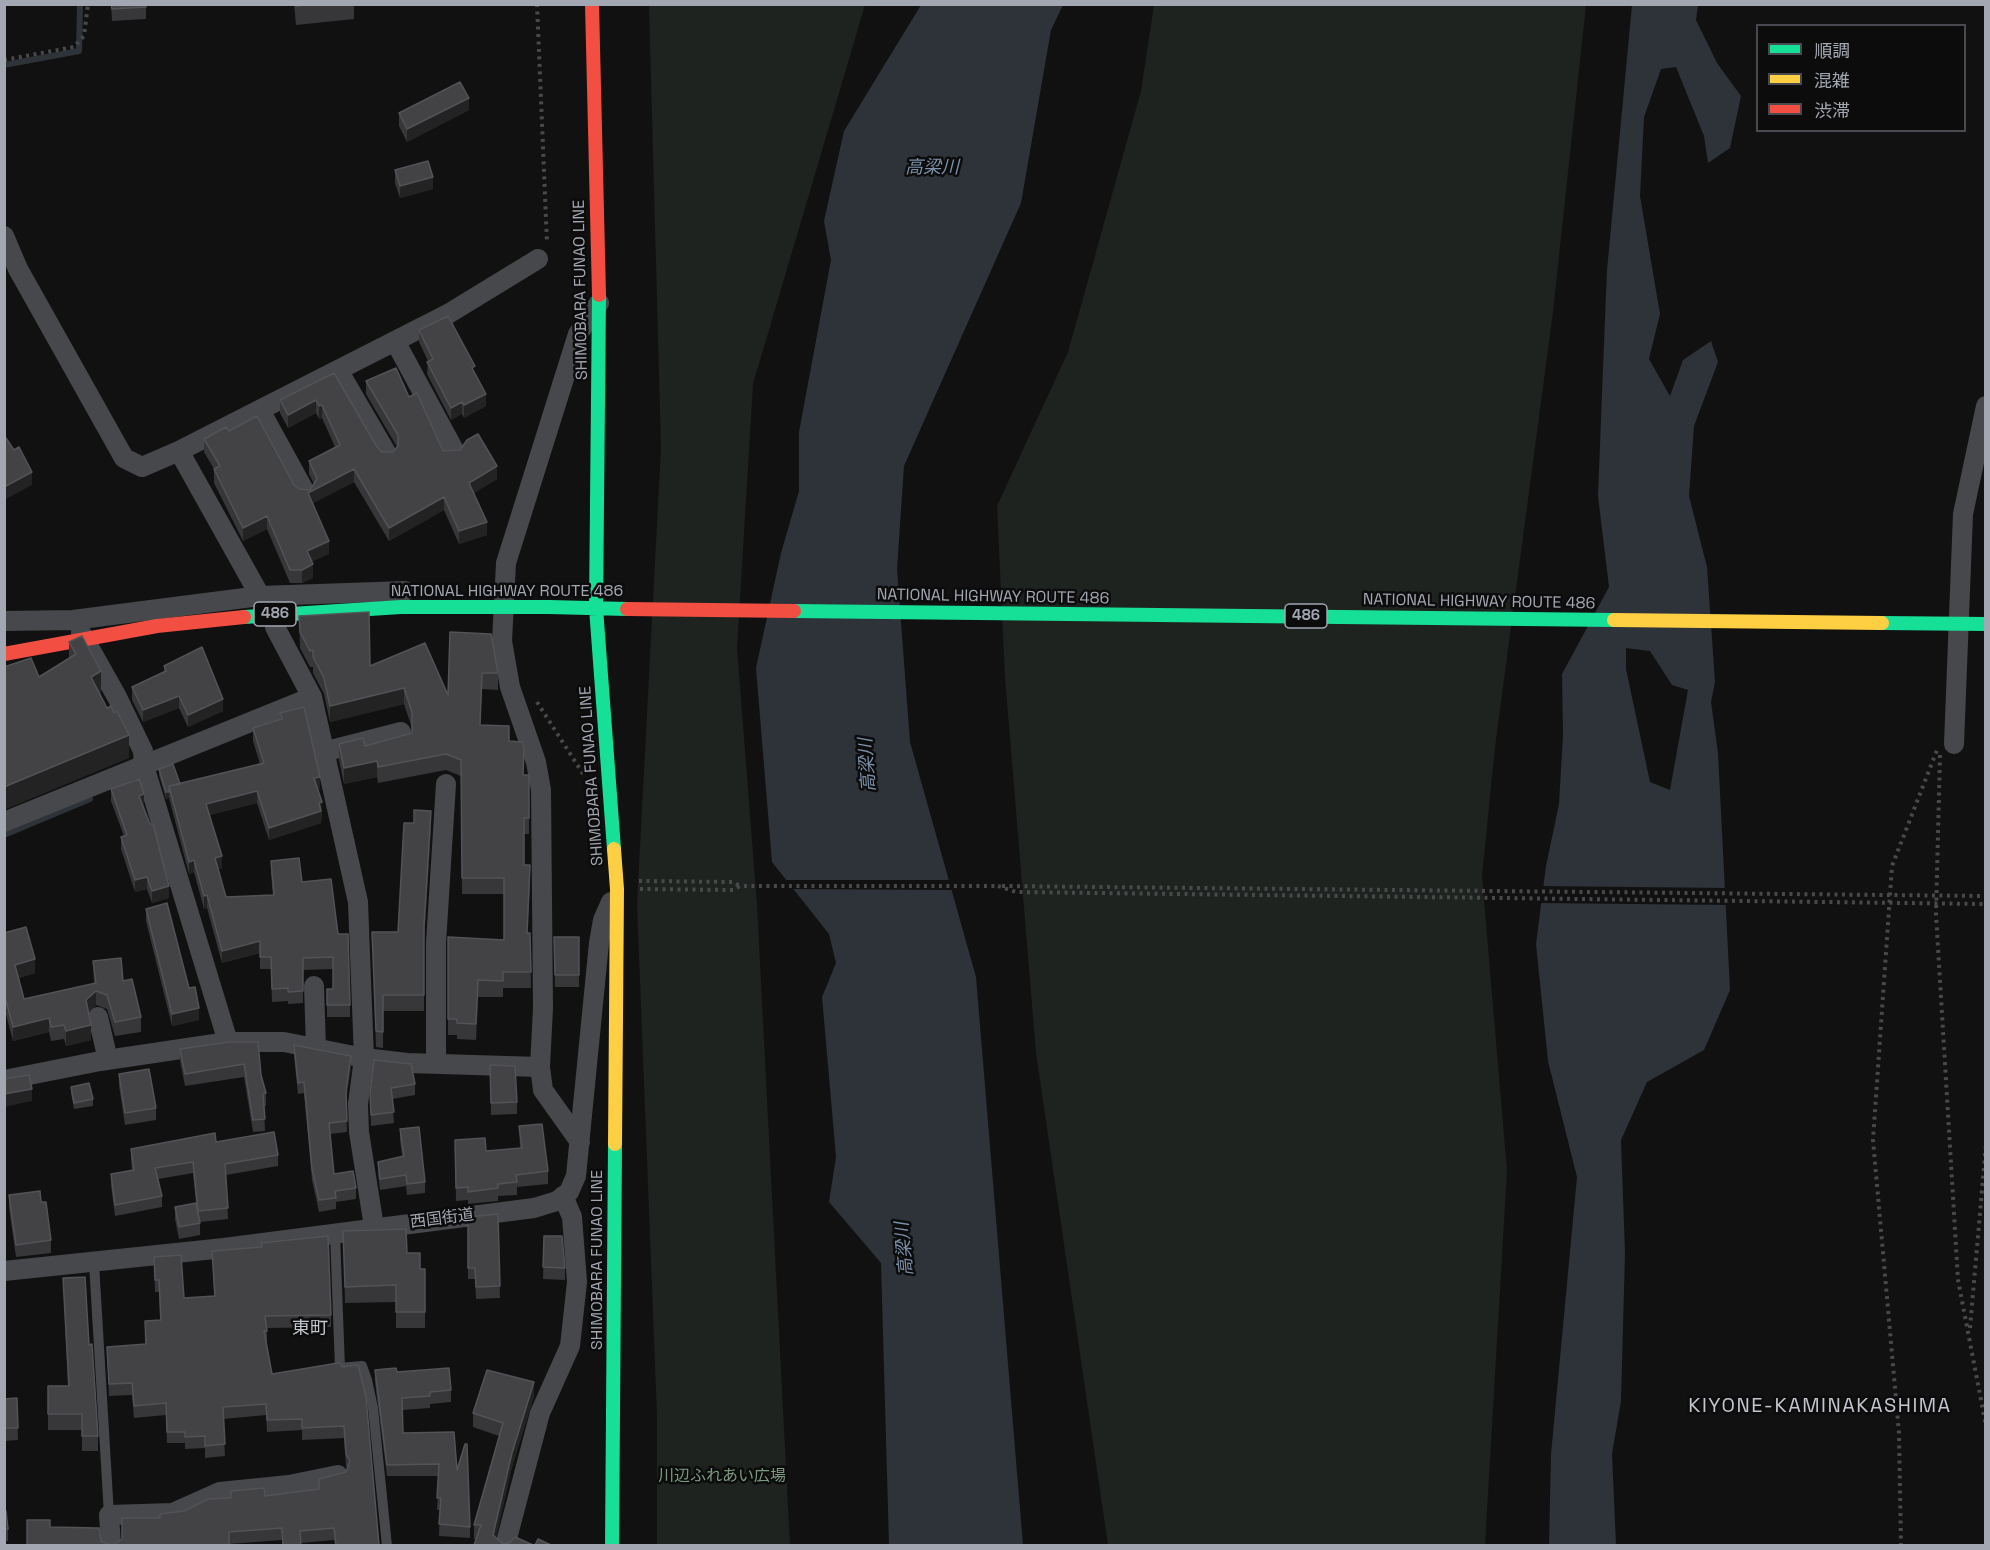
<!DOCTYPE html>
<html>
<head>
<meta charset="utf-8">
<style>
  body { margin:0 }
  #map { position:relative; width:1990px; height:1550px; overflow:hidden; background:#111112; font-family:"Space Grotesk","Noto Sans JP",sans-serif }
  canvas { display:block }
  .frame { position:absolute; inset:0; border:6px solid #a3a7b1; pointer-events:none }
  .legend { position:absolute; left:1756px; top:24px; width:210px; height:108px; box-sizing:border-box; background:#0c0c0d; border:2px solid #484a4f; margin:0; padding:8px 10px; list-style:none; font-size:18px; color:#a3a7b1 }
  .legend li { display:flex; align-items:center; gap:12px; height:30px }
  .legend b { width:30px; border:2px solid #484a4f }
</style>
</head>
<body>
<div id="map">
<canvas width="1990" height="1550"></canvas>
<div class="frame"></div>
<ul class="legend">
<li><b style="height:8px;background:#16e098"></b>順調</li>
<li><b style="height:8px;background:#ffcf43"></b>混雑</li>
<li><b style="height:8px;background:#f24e42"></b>渋滞</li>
</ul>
</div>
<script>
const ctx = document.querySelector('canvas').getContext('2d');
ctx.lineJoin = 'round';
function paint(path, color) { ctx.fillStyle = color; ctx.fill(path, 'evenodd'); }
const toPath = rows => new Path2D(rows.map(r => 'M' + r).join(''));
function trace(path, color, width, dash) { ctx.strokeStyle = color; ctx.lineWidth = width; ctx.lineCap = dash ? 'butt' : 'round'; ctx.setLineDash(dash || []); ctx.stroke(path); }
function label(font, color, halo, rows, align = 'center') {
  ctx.font = font + ' "Space Grotesk","Noto Sans JP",sans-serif'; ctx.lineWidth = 5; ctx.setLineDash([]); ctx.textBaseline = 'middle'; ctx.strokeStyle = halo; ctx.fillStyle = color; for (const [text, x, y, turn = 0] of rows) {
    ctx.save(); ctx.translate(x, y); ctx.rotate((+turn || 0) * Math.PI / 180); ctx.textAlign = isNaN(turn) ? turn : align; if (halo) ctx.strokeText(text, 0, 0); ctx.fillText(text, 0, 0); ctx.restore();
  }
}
const green = toPath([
  [649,5,865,5,753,384,737,648,757,905,790,1545,657,1545,657,1415,637,904,661,448],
  [1154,5,1586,5,1553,312,1495,747,1482,876,1507,1171,1485,1545,1108,1545,1036,1053,1005,677,997,506,1068,352,1141,91]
]);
const water = toPath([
  [921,5,1063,5,1051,30,1021,203,904,466,897,569,910,742,976,977,1023,1545,889,1545,881,1263,829,1202,836,1157,822,997,836,963,829,934,772,862,756,668,781,553,799,491,799,432,831,260,824,221,844,131],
  [1632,5,1698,5,1696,20,1717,63,1741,96,1730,148,1708,163,1704,136,1676,67,1661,69,1644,117,1640,196,1660,314,1649,359,1670,396,1683,360,1711,341,1718,362,1694,426,1689,496,1707,567,1715,682,1711,702,1718,753,1730,990,1704,1050,1647,1082,1621,1140,1625,1253,1621,1401,1612,1454,1616,1545,1549,1546,1551,1454,1577,1177,1548,1061,1536,944,1546,866,1559,804,1563,735,1562,674,1609,587,1598,496,1603,368,1607,270],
  [1626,648,1650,651,1672,685,1688,690,1670,790,1650,782,1626,669]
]);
const pier = toPath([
  [782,880,952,880,955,890,790,889],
  [1540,886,1728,888,1728,905,1538,903]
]);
const stream = toPath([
  [4,65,79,51,80,4],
  [4,835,90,799]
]);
const path = toPath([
  [537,4,547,243],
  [4,60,74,47,84,36,88,4],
  [537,702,585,777],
  [1940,755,1936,914,1958,1280,1986,1426],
  [639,881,733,882,740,886],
  [640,889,733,890,740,886,998,886],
  [1984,896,1986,896],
  [1985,904,1986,904],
  [1970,1328,1986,1144],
  [1901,1546,1899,1433,1873,1140,1892,866,1937,750]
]);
const lane = toPath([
  [335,1234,340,1368,362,1366,367,1380,373,1408,387,1546],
  [94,1263,109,1515]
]);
const street = toPath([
  [4,236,18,269,124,458,142,467,179,451,448,314,538,259],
  [395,341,455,452],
  [338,370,387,454],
  [260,410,305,492],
  [179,451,264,603],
  [4,621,73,620,260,596,405,591],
  [275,627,312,697,358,902,364,1058,358,1104,359,1132,374,1227],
  [81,633,117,697,143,751,144,766,228,1042],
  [1954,744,1963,514,1986,406],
  [323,752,401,732],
  [4,822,312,697],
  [314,986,316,1049],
  [98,1017,108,1060],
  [436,1063,436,943,446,784],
  [4,1080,100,1061,228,1042,284,1042,364,1058,407,1063,540,1067],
  [580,1142,543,1090,540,1067,543,1008,541,790,536,762,510,687,502,641,506,563,578,334,599,303],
  [4,1271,224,1248,534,1208,557,1201,569,1192,576,1176,599,943,603,920,611,902],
  [111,1546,109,1515,173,1513,220,1492,289,1485,338,1475],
  [505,1546,540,1413,570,1346,577,1282,572,1217,563,1196]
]);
const fast = toPath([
  [599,295,596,608,614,849],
  [549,607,627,609],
  [612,1546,615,1144]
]);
const slow = toPath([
  [614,849,617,889,615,1144]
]);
const jam = toPath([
  [592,4,599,295]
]);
const pathBridge = toPath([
  [998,886,1016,892,1985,904],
  [1002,886,1984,896]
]);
const fastBridge = toPath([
  [794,611,1614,620],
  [244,617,401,607,549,607],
  [1882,623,1986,624]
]);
const slowBridge = toPath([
  [1614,620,1882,623]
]);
const jamBridge = toPath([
  [627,609,794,611],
  [4,654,157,626,244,617]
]);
const wall = toPath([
  [111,4,146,4,146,19,112,21],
  [294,4,354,4,354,19,296,25],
  [469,110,407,142,399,126,399,113],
  [395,170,433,189,400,198,395,183],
  [419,330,475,373,486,406,464,418,462,414,451,420,427,374,428,361,419,342],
  [334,373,377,447,382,452,393,452,397,447,366,394,366,381,409,397,443,451,497,479,474,493,487,535,459,544,444,510,389,541,354,482,313,503,329,554,312,561,313,578,302,583,290,583,267,529,243,541,214,483,214,469,204,452,204,439,229,431,299,489,310,490,314,484,309,474,309,461,335,447,322,418,319,419,316,413,288,428,280,413,280,400],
  [299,616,370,666,448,695,450,632,498,673,498,690,482,689,480,725,509,742,524,775,529,775,529,834,524,834,524,865,530,881,527,933,530,933,531,988,503,988,503,997,478,997,476,1040,457,1039,457,1035,448,1035,448,937,504,940,504,894,462,894,461,776,446,770,378,783,377,777,344,784,339,760,339,744,365,746,412,733,412,728,404,704,330,722,324,694,313,673,313,667,310,667,300,648],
  [69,642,101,694,100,694,129,758,39,677,69,659],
  [164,666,223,711,188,727,179,708,143,722,132,700,132,687,164,672],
  [280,713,320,789,318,789,322,814,321,823,269,840,257,803,209,815,222,868,218,869,226,897,273,895,271,873,271,861,302,882,338,934,350,1005,350,1017,327,1017,327,989,333,989,333,969,303,970,303,1003,288,1004,288,1001,272,1002,271,969,260,969,260,953,222,963,207,908,204,909,194,872,189,874,169,798,166,799,159,775,159,769,180,784,260,764,253,741,253,728,280,720],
  [111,789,144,806,169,898,152,903,147,889,135,892,121,849,121,837,124,836,111,801],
  [431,827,424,942,424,1011,383,1011,383,1048,376,1047,372,932,398,932],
  [146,909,189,988,199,1020,172,1026,146,921],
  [4,933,35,973,19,978,24,999,94,984,93,961,123,981,141,1017,141,1032,115,1036,107,1009,96,1005,89,1012,91,1040,66,1046,64,1039,51,1041,49,1032,13,1041,4,1007],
  [554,937,579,937,579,987,555,987],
  [229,1042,261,1075,266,1093,266,1106,264,1106,265,1131,253,1132,244,1077,185,1086,180,1061,180,1049],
  [294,1045,351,1068,346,1100,347,1132,330,1134,334,1174,356,1188,356,1199,336,1202,336,1209,319,1212,312,1180,304,1093,298,1094,294,1056],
  [374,1060,415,1084,415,1095,392,1099,394,1123,371,1126,370,1094],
  [490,1065,517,1102,517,1114,491,1115],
  [119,1074,156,1108,156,1120,125,1125,119,1086],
  [71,1087,93,1099,93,1106,74,1109,71,1093],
  [519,1126,548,1171,548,1184,517,1187,517,1195,498,1196,498,1201,468,1204,468,1200,456,1201,455,1140,486,1151,520,1148],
  [400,1129,425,1182,425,1193,407,1195,406,1186,380,1190,378,1173,378,1162,402,1156,400,1140],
  [216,1142,278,1155,278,1166,226,1175,228,1219,200,1222,200,1235,179,1239,175,1219,175,1207,196,1203,193,1173,158,1179,162,1196,162,1207,115,1216,111,1185,111,1174,132,1171,131,1160,131,1149],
  [9,1195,41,1202,51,1240,51,1253,16,1257,9,1208],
  [498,1214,500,1298,476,1299,475,1279,468,1279,468,1217],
  [343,1231,407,1253,420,1269,425,1269,425,1328,396,1328,396,1302,345,1303],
  [544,1236,565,1268,565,1280,543,1279],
  [212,1251,331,1315,331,1327,267,1328,267,1343,266,1343,272,1374,338,1363,379,1545,335,1545,334,1540,301,1543,301,1545,283,1545,282,1540,229,1544,160,1518,231,1498,231,1491,265,1496,319,1489,346,1472,347,1469,346,1466,344,1438,302,1440,302,1430,267,1432,266,1415,223,1419,225,1456,205,1458,205,1448,185,1449,185,1443,167,1443,166,1415,134,1418,132,1395,109,1396,107,1347,145,1344,145,1321,160,1320,159,1292,155,1292,154,1257,184,1298,214,1296],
  [63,1278,98,1436,98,1451,82,1451,82,1430,48,1430,48,1386,68,1386],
  [375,1370,397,1372,451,1390,451,1402,430,1404,430,1408,402,1410,403,1433,457,1470,470,1527,470,1538,439,1536,440,1510,437,1510,439,1476,387,1476,375,1382],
  [534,1396,512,1467,496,1537,503,1544,533,1545,474,1545,476,1539,474,1539,474,1525,499,1436,473,1427,473,1413],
  [17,1398,18,1440,4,1441,4,1399],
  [4,1511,8,1529,8,1541,4,1541]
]);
const shadedWall = toPath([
  [469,98,469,110,407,142,407,129],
  [433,177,433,189,400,198,400,186],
  [486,394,486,406,464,418,464,405],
  [316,400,316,413,288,428,288,415],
  [462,402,462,414,451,420,451,408],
  [322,405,322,418,319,419,319,406],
  [497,466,497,479,469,496,469,483],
  [354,469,354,482,308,506,308,493],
  [32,472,32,485,4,500,4,487],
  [444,497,444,510,389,541,389,528],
  [267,516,267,529,243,541,243,528],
  [487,522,487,535,459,544,459,531],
  [329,541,329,554,307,564,307,551],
  [313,564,313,578,302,583,302,570],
  [101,671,101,694,91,699,91,677],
  [404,688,404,704,330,722,330,706],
  [179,696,179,708,143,722,143,710],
  [223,699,223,711,188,727,188,715],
  [129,735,129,758,4,810,4,787],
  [377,761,377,777,344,784,344,768],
  [320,777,320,789,314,790,314,778],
  [257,791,257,803,206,816,206,804],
  [166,792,169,792,169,798,166,799],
  [144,794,144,806,139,796],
  [322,802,321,823,269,840,269,828],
  [431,811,431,827,424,942,424,926],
  [222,856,222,868,215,870,215,858],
  [194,860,194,872,189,874,189,862],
  [530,865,530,881,527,949,527,933],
  [147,877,147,889,135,892,135,880],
  [169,886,169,898,152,903,152,891],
  [207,895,207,908,204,909,204,896],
  [260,941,260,953,222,963,222,951],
  [35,959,35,973,15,979,15,965],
  [478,980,478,997,476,1040,476,1024],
  [96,991,96,1005,86,1014,86,1000],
  [199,1008,199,1020,172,1026,172,1014],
  [49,1018,49,1032,13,1041,13,1027],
  [91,1025,91,1040,66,1046,66,1031],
  [351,1056,351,1068,346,1103,346,1091],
  [32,1089,32,1101,4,1107,4,1094],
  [534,1382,534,1396,512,1467,494,1545,493,1535,512,1453]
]);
const building = toPath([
  [111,4,146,4,146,7,112,9,111,4],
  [296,4,314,4,296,6,296,4],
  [460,82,469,98,407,129,399,113,460,82],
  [428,161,433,177,400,186,395,170,428,161],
  [448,316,475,366,472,368,486,394,464,405,462,402,451,408,427,362,433,359,419,330,448,316],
  [396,368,409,397,417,393,443,451,460,450,467,440,478,434,497,466,469,483,487,522,459,531,444,497,389,528,354,469,308,493,329,541,307,551,313,564,302,570,290,570,267,516,243,528,214,469,220,466,204,439,226,427,229,431,257,416,294,485,299,489,310,490,317,479,309,461,340,445,322,405,319,406,316,400,288,415,280,400,334,373,377,447,382,452,393,452,398,446,398,435,366,381,396,368],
  [4,435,14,450,19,447,32,472,4,487,4,435],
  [369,612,370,666,425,643,448,695,450,632,491,634,498,673,482,673,480,725,509,726,509,741,522,742,524,748,523,775,529,775,529,818,524,818,524,865,530,865,527,933,530,933,531,972,503,972,503,981,478,980,476,1024,457,1023,457,1019,448,1019,448,937,504,940,504,878,462,878,461,760,446,754,378,767,377,761,344,768,339,744,363,738,365,746,412,733,412,712,404,688,330,706,324,678,313,657,313,650,310,651,300,632,299,616,369,612],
  [82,636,101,671,91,677,107,708,111,706,114,713,117,711,129,735,4,787,4,665,7,666,31,658,39,677,76,654,69,642,82,636],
  [202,647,223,699,188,715,179,696,143,710,132,687,166,671,164,666,202,647],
  [304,707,320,777,314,778,322,802,319,803,321,811,269,828,257,791,206,804,222,856,215,858,226,897,274,895,271,861,299,858,302,882,331,879,338,934,348,934,350,1005,327,1005,327,989,333,989,333,957,303,958,303,991,288,992,288,988,272,989,271,957,260,957,260,941,222,951,207,895,204,896,194,860,189,862,169,786,264,763,253,728,282,719,280,713,304,707],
  [173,764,180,784,169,786,169,792,166,792,159,769,173,764],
  [139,779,144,794,139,796,150,824,153,824,169,886,152,891,147,877,135,880,121,837,127,835,111,789,139,779],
  [414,810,431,811,424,926,424,995,383,995,383,1032,376,1031,372,932,398,932,404,823,414,823,414,810],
  [167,903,189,988,195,987,199,1008,172,1014,146,909,167,903],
  [26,927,35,959,15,965,24,999,96,983,93,961,121,958,123,981,132,979,141,1017,115,1022,107,995,96,991,86,1000,91,1025,66,1031,64,1025,51,1027,49,1018,13,1027,4,993,4,933,26,927],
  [554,937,579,937,579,975,555,975,554,937],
  [229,1042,258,1042,261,1075,266,1093,263,1094,265,1119,253,1120,244,1064,185,1074,180,1049,229,1042],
  [294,1045,351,1056,346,1091,347,1121,329,1123,334,1174,353,1171,356,1188,335,1191,336,1198,319,1200,312,1169,304,1082,298,1083,294,1045],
  [374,1060,411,1064,415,1084,391,1088,394,1112,371,1115,370,1094,374,1060],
  [490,1065,515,1066,517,1102,491,1103,490,1065],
  [149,1069,156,1108,125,1113,119,1074,149,1069],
  [29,1075,32,1089,4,1094,4,1079,29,1075],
  [89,1083,93,1099,74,1103,71,1087,89,1083],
  [542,1124,548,1171,516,1175,517,1182,498,1184,498,1188,468,1192,468,1187,456,1188,455,1140,485,1138,486,1151,522,1148,519,1126,542,1124],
  [419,1127,425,1182,407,1184,406,1175,380,1179,378,1162,404,1156,400,1129,419,1127],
  [274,1132,278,1155,225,1164,228,1208,198,1211,193,1162,155,1168,162,1196,115,1205,111,1174,134,1170,131,1149,215,1133,216,1142,274,1132],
  [40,1191,41,1202,46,1202,51,1240,16,1245,9,1195,40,1191],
  [196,1203,200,1223,179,1227,175,1207,196,1203],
  [498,1214,500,1286,476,1287,475,1268,468,1268,468,1217,498,1214],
  [406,1229,407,1253,420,1253,420,1269,425,1269,425,1312,396,1312,396,1285,345,1287,343,1231,406,1229],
  [328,1236,331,1315,265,1316,267,1331,264,1331,272,1374,338,1363,341,1364,342,1367,358,1365,366,1397,379,1545,336,1545,334,1528,300,1531,301,1545,283,1545,282,1528,229,1532,229,1545,113,1545,122,1539,122,1518,160,1518,160,1514,184,1511,208,1499,231,1498,231,1491,264,1488,265,1496,319,1489,319,1479,346,1472,350,1461,346,1454,344,1426,302,1428,302,1419,267,1420,266,1404,223,1407,225,1444,205,1446,205,1436,185,1437,185,1432,167,1432,166,1403,134,1406,132,1383,109,1384,107,1347,146,1344,145,1321,161,1320,159,1280,155,1280,154,1257,181,1255,184,1298,215,1296,212,1251,262,1247,261,1243,328,1236],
  [544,1236,562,1236,565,1268,543,1267,544,1236],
  [85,1277,89,1345,92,1344,98,1436,82,1436,82,1414,48,1414,48,1386,69,1386,63,1278,85,1277],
  [396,1368,397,1372,449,1368,451,1390,430,1392,430,1396,402,1398,403,1433,454,1432,457,1470,465,1444,467,1444,470,1527,439,1524,441,1498,437,1498,439,1464,387,1465,375,1370,396,1368],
  [487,1370,534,1382,512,1453,493,1535,503,1544,509,1543,515,1537,533,1545,474,1545,481,1525,474,1525,503,1423,473,1413,487,1370],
  [17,1398,18,1428,4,1428,4,1399,17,1398],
  [4,1511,6,1511,8,1529,4,1530,4,1511],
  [27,1520,50,1520,50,1527,99,1528,101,1541,111,1545,27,1545,27,1520],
  [538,1539,551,1545,535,1545,538,1539]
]);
const shields = [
  [275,614,42],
  [1306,616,42]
];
const shieldNames = [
  ["486",275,614],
  ["486",1306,616]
];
const streetNames = [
  ["SHIMOBARA FUNAO LINE",581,290,-91],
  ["NATIONAL HIGHWAY ROUTE 486",507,592],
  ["NATIONAL HIGHWAY ROUTE 486",993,597,1],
  ["NATIONAL HIGHWAY ROUTE 486",1479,602,1],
  ["SHIMOBARA FUNAO LINE",592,776,-94],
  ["西国街道",442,1219,-7],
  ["SHIMOBARA FUNAO LINE",598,1260,-90]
];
const parkNames = [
  ["川辺ふれあい広場",722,1477]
];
const waterNames = [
  ["高梁川",932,168],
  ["高梁川",868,765,-94],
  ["高梁川",905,1249,-95]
];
const neighbourhoodNames = [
  ["東町",310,1329]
];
const quarterNames = [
  ["KIYONE-KAMINAKASHIMA",1820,1407]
];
paint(green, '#1e231f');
paint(water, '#2d3339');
paint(pier, '#111112');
trace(stream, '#2d3339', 6);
trace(path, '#49494c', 4, [3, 4.5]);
trace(lane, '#47484b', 10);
trace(street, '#47484b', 20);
trace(fast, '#16e098', 14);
trace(slow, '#ffcf43', 14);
trace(jam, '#f24e42', 14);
trace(pathBridge, '#49494c', 4, [3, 4.5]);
trace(fastBridge, '#16e098', 14);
trace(slowBridge, '#ffcf43', 14);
trace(jamBridge, '#f24e42', 14);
paint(wall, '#373739');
paint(shadedWall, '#232324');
paint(building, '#434346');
trace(building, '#525357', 1.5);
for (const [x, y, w] of shields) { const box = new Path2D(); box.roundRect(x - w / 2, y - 12, w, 24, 4.5); ctx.fillStyle = '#0c0c0d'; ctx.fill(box); trace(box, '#a3a7b1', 1.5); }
label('bold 15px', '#a3a7b1', null, shieldNames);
label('16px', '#a3a7b1', '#0c0c0d', streetNames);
label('16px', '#7c9b80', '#0c0c0d', parkNames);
label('italic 18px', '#7d91aa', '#0c0c0d', waterNames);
label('18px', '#c4c6ce', '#0c0c0d', neighbourhoodNames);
ctx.letterSpacing = '1.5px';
label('20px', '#c4c6ce', '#0c0c0d', quarterNames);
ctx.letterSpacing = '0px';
</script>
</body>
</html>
